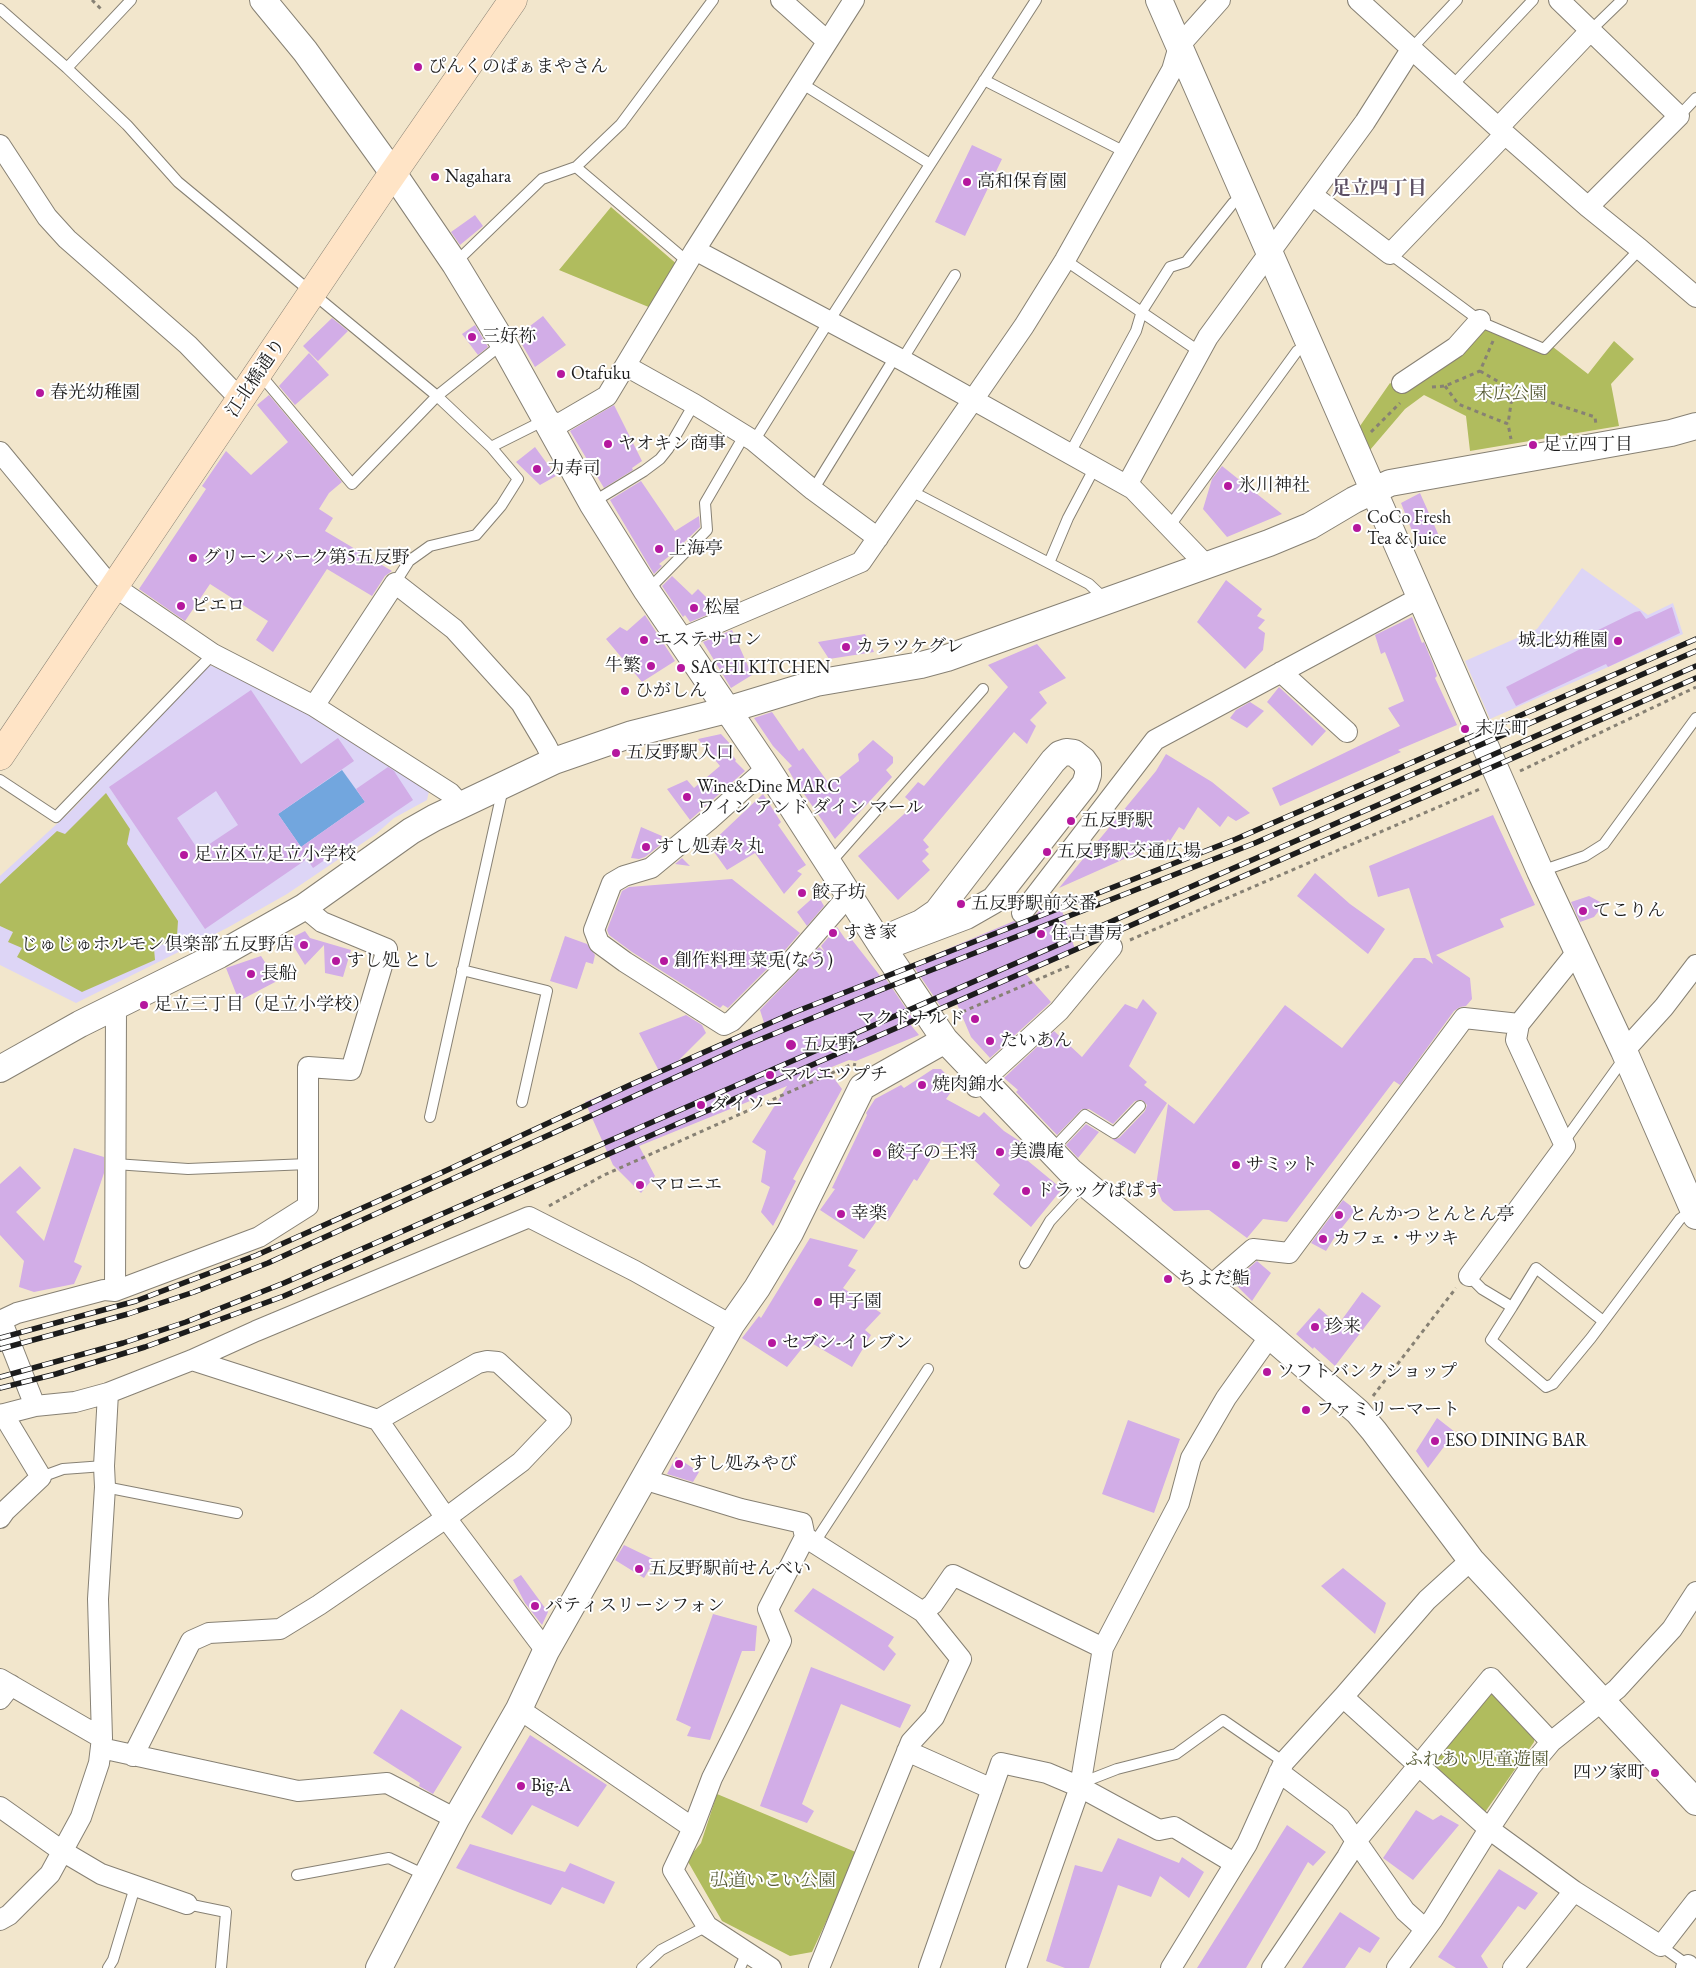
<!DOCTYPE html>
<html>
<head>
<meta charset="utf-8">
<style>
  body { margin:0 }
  canvas { display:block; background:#f2e6cc }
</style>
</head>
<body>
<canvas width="1696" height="1968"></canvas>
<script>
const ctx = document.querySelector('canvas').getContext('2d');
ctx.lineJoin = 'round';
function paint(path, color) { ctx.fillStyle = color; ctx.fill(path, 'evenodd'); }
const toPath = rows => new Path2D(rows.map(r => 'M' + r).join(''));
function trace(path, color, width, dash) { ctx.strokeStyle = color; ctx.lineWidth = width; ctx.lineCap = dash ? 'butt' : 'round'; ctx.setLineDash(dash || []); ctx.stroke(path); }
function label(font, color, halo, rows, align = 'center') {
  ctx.font = font + ' "EB Garamond","Noto Serif JP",serif'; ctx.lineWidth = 4; ctx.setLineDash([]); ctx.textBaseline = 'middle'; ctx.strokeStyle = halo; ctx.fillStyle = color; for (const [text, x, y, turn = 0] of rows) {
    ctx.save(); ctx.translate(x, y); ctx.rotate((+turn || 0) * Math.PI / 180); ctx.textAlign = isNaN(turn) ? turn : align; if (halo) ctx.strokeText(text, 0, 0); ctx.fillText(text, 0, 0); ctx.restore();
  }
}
const built = toPath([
  [1582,568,1648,615,1673,603,1683,634,1490,719,1465,661,1537,629],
  [209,665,217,668,306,712,429,791,427,800,394,818,376,834,287,894,227,928,76,1003,0,965,0,876,72,810]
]);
const green = toPath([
  [611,207,679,266,651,308,559,270],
  [1484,329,1540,353,1553,347,1588,374,1614,341,1634,359,1611,384,1619,426,1470,451,1466,416,1424,395,1405,409,1370,450,1360,426,1390,383,1403,391],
  [106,793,130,829,127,844,178,921,177,936,154,949,155,960,82,992,17,957,22,948,8,942,13,932,0,926,0,884,57,831,65,834],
  [1487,1691,1497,1694,1534,1733,1534,1742,1483,1815,1430,1769,1428,1760],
  [717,1794,858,1853,812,1952,790,1956,722,1921,687,1860,701,1843]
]);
const water = toPath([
  [342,770,365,802,301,847,278,814]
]);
const building = toPath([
  [972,145,1002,159,965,236,935,222],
  [475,215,483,226,460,245,451,232],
  [543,316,566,345,535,367,517,336],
  [332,318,348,331,318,361,303,346],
  [475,325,488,347,478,355,462,334],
  [309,353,329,375,295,405,279,386],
  [269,395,342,482,329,493,319,509,333,518,325,531,392,571,385,576,372,596,327,569,273,652,256,640,268,621,210,584,185,621,139,589,206,489,202,486,226,451,251,475,288,442,257,405],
  [614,405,642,461,632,468,633,470,604,488,570,431],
  [535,447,556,476,540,485,516,462],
  [1222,466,1282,514,1227,537,1203,509,1212,479],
  [641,481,675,531,699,516,700,527,679,547,680,548,676,551,659,564,662,566,654,574,610,500],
  [1420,493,1439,536,1418,546,1401,503],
  [672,576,692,595,698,589,719,610,690,622,685,615,683,617,662,586],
  [1226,580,1262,609,1257,616,1265,620,1258,628,1265,633,1263,650,1245,669,1197,622],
  [1672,607,1680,633,1608,667,1606,664,1516,706,1506,687,1596,641,1592,633,1635,612,1640,611,1646,619],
  [645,615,675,661,642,682,606,639,620,627,627,631],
  [1412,617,1422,643,1424,642,1433,664,1437,676,1435,678,1457,725,1398,750,1401,752,1280,806,1272,788,1400,726,1388,708,1404,701,1385,652,1381,654,1375,635],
  [732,630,752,675,731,688,703,642],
  [865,634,874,652,829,659,818,642],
  [1037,644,1066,678,1039,692,1047,703,1030,720,1036,726,1027,744,1014,732,923,840,929,847,925,850,929,854,922,861,930,870,898,900,858,856,914,805,905,797,918,782,924,786,1008,687,988,665],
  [1279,687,1326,731,1312,746,1267,702],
  [251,690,301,764,338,738,354,761,278,814,301,847,365,802,356,789,388,767,394,771,413,800,313,868,307,859,205,929,109,787],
  [216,791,238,825,199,851,177,818],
  [1250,702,1264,711,1247,728,1230,718,1236,710],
  [772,712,799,751,803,748,830,785,859,761,858,754,873,740,893,757,893,763,886,770,892,777,835,839,793,778,788,769,792,766,773,746,754,718],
  [721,734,733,747,729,750,736,760,735,761,745,771,690,820,667,789,687,780,694,788,720,766,698,739],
  [1166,754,1212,782,1250,813,1236,821,1228,816,1220,827,1198,807,1184,830,1179,827,1170,841,1168,839,1156,852,1151,847,1059,888,1156,771],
  [763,794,781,822,778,825,806,865,797,871,802,874,784,894,755,853,727,870,709,845],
  [1493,815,1535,905,1500,919,1504,927,1436,955,1470,978,1472,999,1466,1006,1460,1007,1454,1011,1400,1085,1394,1081,1287,1222,1263,1219,1247,1238,1209,1210,1174,1211,1162,1201,1156,1186,1168,1104,1194,1124,1285,1005,1342,1048,1414,958,1425,958,1433,964,1409,888,1378,897,1369,866],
  [641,827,662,836,661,839,664,842,645,857,639,859,631,858],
  [682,858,690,866,675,864],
  [1315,873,1350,904,1385,929,1368,954,1297,896],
  [732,879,800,933,779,957,728,1008,723,1005,720,1008,632,952,609,935,607,930,622,891,629,887],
  [817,894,824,906,807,926,797,912],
  [1589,896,1604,904,1594,917,1580,922,1571,902],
  [1059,902,1076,952,1026,974,1051,1002,990,1058,971,1037,957,1004,943,1010,912,964,1014,921,1020,925,1027,924,1039,911],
  [837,927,846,940,849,936,881,977,884,976,915,1022,910,1024,919,1035,856,1061,849,1060,827,1069,842,1089,793,1179,796,1181,773,1226,761,1212,770,1187,761,1182,766,1151,752,1142,787,1086,639,1146,655,1176,641,1193,613,1165,585,1102,659,1071,639,1033,686,1015,702,1025,706,1033,675,1064,765,1026,760,1010,796,973,819,947,825,952,821,946],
  [305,931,310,938,351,950,343,977,325,973,324,945,305,965,289,939],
  [565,936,587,944,595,955,593,964,586,962,577,989,550,981],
  [261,956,277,981,239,1001,226,968],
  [1143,999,1157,1013,1129,1066,1147,1082,1144,1085,1167,1103,1135,1154,1112,1139,1119,1138,1145,1111,1147,1105,1142,1100,1135,1101,1113,1124,1089,1109,1082,1109,1057,1135,1016,1092,1018,1090,1004,1078,1054,1031,1082,1057,1125,1004,1137,1009],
  [933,1069,941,1069,956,1085,946,1099,979,1117,984,1112,1004,1131,1021,1142,1016,1151,1062,1189,1031,1227,993,1194,1000,1185,972,1158,942,1141,917,1181,914,1179,888,1221,880,1216,864,1239,820,1210,835,1189,832,1188,867,1115,866,1113,875,1099,901,1085,904,1088],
  [1086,1124,1099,1132,1078,1158,1066,1145],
  [74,1148,104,1157,104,1173,74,1262,82,1266,74,1284,34,1292,19,1287,24,1261,0,1235,0,1184,20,1166,41,1188,16,1212,44,1241],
  [1343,1200,1356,1210,1336,1235,1326,1251,1311,1243],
  [810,1238,858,1250,848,1266,856,1270,843,1288,881,1313,865,1330,871,1335,852,1367,808,1341,787,1367,742,1338,759,1316,761,1318],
  [1257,1261,1271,1273,1252,1301,1233,1282],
  [1362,1292,1381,1306,1335,1366,1314,1347,1313,1349,1296,1334,1319,1308,1338,1325],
  [1437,1418,1455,1432,1428,1468,1416,1451],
  [1128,1420,1180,1439,1154,1513,1102,1494],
  [676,1457,699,1472,693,1482,667,1474],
  [624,1545,655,1560,644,1578,615,1560],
  [1343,1568,1386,1603,1375,1634,1321,1586],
  [521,1575,548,1612,542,1625,525,1603,513,1580],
  [813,1588,894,1637,888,1646,896,1654,884,1671,794,1611],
  [713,1614,757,1626,755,1651,742,1651,710,1740,687,1736,691,1727,676,1720],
  [811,1667,911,1705,900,1728,841,1704,802,1804,814,1811,807,1823,760,1806],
  [401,1709,462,1747,433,1794,419,1786,420,1783,373,1753],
  [530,1735,607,1785,578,1827,532,1805,512,1835,481,1817],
  [1416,1810,1433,1820,1441,1815,1459,1825,1413,1880,1383,1858],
  [1287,1825,1326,1852,1313,1866,1308,1862,1246,1968,1197,1968],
  [1118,1838,1179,1863,1182,1857,1204,1872,1189,1898,1160,1876,1151,1897,1118,1885,1089,1968,1065,1968,1046,1961,1075,1865,1102,1872],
  [470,1844,565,1872,570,1863,615,1882,604,1904,562,1887,551,1905,456,1868],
  [1499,1869,1538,1893,1525,1910,1518,1906,1481,1956,1488,1968,1456,1968,1438,1957],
  [1340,1912,1380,1938,1370,1953,1359,1947,1345,1968,1302,1968]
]);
const path = toPath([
  [92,0,103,11],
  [1480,371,1513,390,1508,424],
  [1445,386,1458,404,1508,424,1511,439],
  [1432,387,1445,386,1480,371,1493,341],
  [1513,390,1595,417,1596,425],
  [1371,432,1400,403],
  [1520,771,1696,687],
  [1130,940,1480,789],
  [955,1015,1069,966],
  [549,1206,602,1176,852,1064,856,1065],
  [1373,1396,1456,1288]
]);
const service = toPath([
  [0,9,67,68,127,125,178,182,437,396,491,447,545,420],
  [1590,31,1622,0],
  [1412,48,1457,0],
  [67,68,131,0],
  [984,80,1125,152],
  [801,83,930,164],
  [1452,86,1533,0],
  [1679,116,1696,98],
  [576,167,688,262],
  [1390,254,1483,323,1544,349,1640,249],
  [1065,260,1200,352],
  [455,263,542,179,576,167,621,124,713,0],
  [902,360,955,275],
  [259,373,352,484,437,396,502,344],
  [754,441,829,321,1036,0],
  [1070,453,1136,331,1142,311,1170,267,1186,262,1233,203,1243,196],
  [813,490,895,357],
  [911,491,1089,584,1106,600],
  [593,502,644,471,660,459,668,449,694,404],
  [1169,527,1297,351,1310,344],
  [1049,563,1068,518,1095,467],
  [395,583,409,561,430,546,476,535,501,506,518,479,491,447],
  [648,590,707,530,705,503,744,436],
  [0,780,56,817,213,654],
  [830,863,983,689],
  [1541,871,1585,856,1604,844,1696,718],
  [462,970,547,991,522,1102],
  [430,1117,501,797,497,788],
  [1563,1143,1625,1057],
  [1051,1151,1085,1115,1114,1133,1140,1106],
  [115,1164,188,1169,308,1164],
  [1025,1263,1050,1221,1084,1184],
  [1469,1276,1482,1289,1512,1307,1536,1268,1603,1321],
  [1512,1307,1491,1340,1546,1387,1553,1384,1591,1338,1680,1219,1692,1210],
  [41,1477,63,1469,104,1466],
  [105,1487,237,1513],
  [815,1542,928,1369],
  [1081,1783,1117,1769,1176,1754,1223,1720,1284,1762],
  [297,1875,389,1858,425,1875],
  [187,1904,226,1912,221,1968],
  [1661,1946,1689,1966],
  [108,1968,113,1960,135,1887],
  [642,1968,661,1950,707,1926],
  [740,1968,747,1952]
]);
const minor = toPath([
  [781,0,827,41],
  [1358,0,1505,134,1588,207,1640,249,1696,297],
  [1559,0,1679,116,1588,207],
  [1498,128,1590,31],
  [0,145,47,217,67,239,188,345,241,400],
  [1312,195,1390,254,1505,134],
  [695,250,902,360,1133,489,1206,565],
  [626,366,694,404,754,441,813,490,878,538],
  [1402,383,1456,347,1480,320],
  [546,419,559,424,607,396,695,250,854,0],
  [0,452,103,577,115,587,213,654,314,706,450,793,460,804],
  [1127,485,1208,337,1365,122,1412,48],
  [680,639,861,562,1024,326,1065,260,1172,70,1179,46,1220,0],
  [1281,672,1347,732],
  [314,706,395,583,454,629,521,703,546,745,554,761],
  [767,768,709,820,651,868,624,876,612,883,594,930,599,943,625,962,724,1025,732,1021,788,965,849,895],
  [1022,913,1155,740,1421,597],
  [1624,1051,1664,1007,1696,965],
  [976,1087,1059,1011,1112,947],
  [1469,1276,1565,1146,1516,1040,1519,1024,1577,952],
  [1209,1287,1253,1249,1289,1253,1464,1018,1519,1024],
  [115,1291,116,1006],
  [0,1321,17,1313,104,1290,115,1291,259,1237,308,1206,308,1067,351,1070,387,949,322,922,304,907],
  [0,1322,4,1327,35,1406],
  [192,1360,378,1420,446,1518,546,1651],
  [0,1415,35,1406,75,1402,108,1393,192,1360,256,1331,529,1217,635,1271,731,1325],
  [643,1479,741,1509,802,1523,805,1537,923,1612,961,1659,934,1717,911,1742,819,1968],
  [0,1518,5,1511,41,1477,3,1414],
  [923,1612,933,1604,953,1575,1103,1648],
  [0,1679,102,1738],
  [1343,1697,1489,1829,1574,1891,1661,1946,1696,1901],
  [0,1699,11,1685],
  [519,1709,693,1828,673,1870,707,1926,771,1968],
  [101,1748,298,1791,387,1783,456,1819],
  [907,1751,992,1789],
  [133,1756,191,1641,209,1633,280,1629,319,1605,446,1518,521,1462,561,1420,498,1362,487,1361,478,1363,378,1420],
  [1279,1772,1340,1818,1405,1911,1425,1929],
  [0,1807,62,1851,101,1874,187,1904],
  [693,1828,712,1778,781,1641,768,1609,805,1537],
  [0,1920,9,1915,50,1874,81,1817,99,1763,102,1738,98,1599,105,1487,104,1466,108,1393],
  [929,1968,1001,1763,1047,1773,1080,1787,1159,1830,1174,1827,1234,1863],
  [1016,1968,1080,1787,1103,1648,1179,1503,1191,1458,1226,1398,1270,1336],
  [1171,1968,1247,1844,1284,1762,1343,1697,1427,1600,1471,1560],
  [1272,1968,1347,1857,1356,1841,1491,1678,1551,1742],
  [1397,1968,1433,1919,1489,1829,1531,1766,1551,1742,1617,1689,1672,1629,1696,1592],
  [1513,1968,1574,1891],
  [1686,1968,1688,1965]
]);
const tertiary = toPath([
  [263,0,305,51,393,173,455,264,503,343,592,503,647,591,767,768,881,945,945,1040,1070,1171,1270,1336,1358,1412,1374,1431,1471,1560,1696,1802],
  [1159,0,1540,871,1624,1051,1696,1216],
  [1066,752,1074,753,1083,760,1088,767,1088,775,1085,784,994,900,966,916,892,944,881,945,886,938,921,923,937,912,1053,761,1060,754,1066,752],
  [0,1069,80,1024,219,955,304,907,411,831,434,818,554,761,632,734,727,710,816,683,921,665,947,658,1269,543,1310,526,1354,500,1390,483,1671,433,1696,426],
  [379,1968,456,1819,519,1709,546,1651,731,1325,757,1288,790,1233,862,1087,945,1040]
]);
const secondary = toPath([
  [0,756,382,189,513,0]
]);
const rail = toPath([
  [0,1338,136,1301,257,1255,443,1172,630,1085,795,1012,1236,839,1696,639],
  [0,1349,128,1314,194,1292,268,1263,742,1047,883,989,1255,843,1696,651],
  [0,1377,123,1343,186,1322,284,1283,1696,666],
  [0,1388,56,1374,145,1347,284,1296,1696,678]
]);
const markers = [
  [418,67,5,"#b5179e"],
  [435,177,5,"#b5179e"],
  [967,182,5,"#b5179e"],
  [472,337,5,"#b5179e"],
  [561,374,5,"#b5179e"],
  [40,393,5,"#b5179e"],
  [608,444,5,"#b5179e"],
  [1533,445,5,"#b5179e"],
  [537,469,5,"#b5179e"],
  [1228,486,5,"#b5179e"],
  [1357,528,5,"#b5179e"],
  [659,549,5,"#b5179e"],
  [193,558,5,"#b5179e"],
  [181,606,5,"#b5179e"],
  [694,608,5,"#b5179e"],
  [644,640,5,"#b5179e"],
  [1618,641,5,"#b5179e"],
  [846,647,5,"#b5179e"],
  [651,666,5,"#b5179e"],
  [681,668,5,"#b5179e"],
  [625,691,5,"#b5179e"],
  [1465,729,5,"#b5179e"],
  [616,753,5,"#b5179e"],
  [687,797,5,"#b5179e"],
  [1071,821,5,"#b5179e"],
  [646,847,5,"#b5179e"],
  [1047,852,5,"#b5179e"],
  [184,855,5,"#b5179e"],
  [802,893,5,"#b5179e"],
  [961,904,5,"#b5179e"],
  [1583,911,5,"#b5179e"],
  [833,933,5,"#b5179e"],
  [1041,934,5,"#b5179e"],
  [304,945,5,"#b5179e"],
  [336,961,5,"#b5179e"],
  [664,961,5,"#b5179e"],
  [251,974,5,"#b5179e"],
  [144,1005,5,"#b5179e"],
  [975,1019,5,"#b5179e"],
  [990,1041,5,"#b5179e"],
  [791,1045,6,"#b5179e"],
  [770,1075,5,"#b5179e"],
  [922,1085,5,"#b5179e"],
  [701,1105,5,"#b5179e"],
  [1000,1152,5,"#b5179e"],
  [877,1153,5,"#b5179e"],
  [1236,1165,5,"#b5179e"],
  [640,1185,5,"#b5179e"],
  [1026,1191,5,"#b5179e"],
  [841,1214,5,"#b5179e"],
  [1339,1215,5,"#b5179e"],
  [1323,1239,5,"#b5179e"],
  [1168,1279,5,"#b5179e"],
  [818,1302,5,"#b5179e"],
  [1315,1327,5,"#b5179e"],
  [772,1343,5,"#b5179e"],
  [1267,1372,5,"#b5179e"],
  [1306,1410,5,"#b5179e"],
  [1435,1441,5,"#b5179e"],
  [679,1464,5,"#b5179e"],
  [639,1569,5,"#b5179e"],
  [535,1606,5,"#b5179e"],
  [1655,1773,5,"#b5179e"],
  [521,1786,5,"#b5179e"]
];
const poiNames = [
  ["ぴんくのぱぁまやさん",428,67],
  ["Nagahara",445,177],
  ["高和保育園",977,182],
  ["三好祢",482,337],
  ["Otafuku",571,374],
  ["春光幼稚園",50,393],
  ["ヤオキン商事",618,444],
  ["足立四丁目",1543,445],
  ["力寿司",547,469],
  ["氷川神社",1238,486],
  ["CoCo Fresh",1367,518],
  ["Tea & Juice",1367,539],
  ["上海亭",669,549],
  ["グリーンパーク第5五反野",203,558],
  ["ピエロ",191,606],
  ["松屋",704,608],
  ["エステサロン",654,640],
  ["城北幼稚園",1608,641,"right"],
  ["カラツケグレ",856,647],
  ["牛繁",641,666,"right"],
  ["SACHI KITCHEN",691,668],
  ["ひがしん",635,691],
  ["末広町",1475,729],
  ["五反野駅入口",626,753],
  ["Wine&Dine MARC",697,787],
  ["ワイン アンド ダイン マール",697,808],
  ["五反野駅",1081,821],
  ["すし処寿々丸",656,847],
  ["五反野駅交通広場",1057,852],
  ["足立区立足立小学校",194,855],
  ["餃子坊",812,893],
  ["五反野駅前交番",971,904],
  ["てこりん",1593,911],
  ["すき家",843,933],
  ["住吉書房",1051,934],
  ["じゅじゅホルモン倶楽部 五反野店",294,945,"right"],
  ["すし処 とし",346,961],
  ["創作料理 菜兎(なう)",674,961],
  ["長船",261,974],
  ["足立三丁目（足立小学校）",154,1005],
  ["マクドナルド",965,1019,"right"],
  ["たいあん",1000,1041],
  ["五反野",802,1045],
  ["マルエツプチ",780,1075],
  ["焼肉錦水",932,1085],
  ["ダイソー",711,1105],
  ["美濃庵",1010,1152],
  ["餃子の王将",887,1153],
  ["サミット",1246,1165],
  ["マロニエ",650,1185],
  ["ドラッグぱぱす",1036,1191],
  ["幸楽",851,1214],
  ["とんかつ とんとん亭",1349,1215],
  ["カフェ・サツキ",1333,1239],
  ["ちよだ鮨",1178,1279],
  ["甲子園",828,1302],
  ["珍来",1325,1327],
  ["セブン-イレブン",782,1343],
  ["ソフトバンクショップ",1277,1372],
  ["ファミリーマート",1316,1410],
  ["ESO DINING BAR",1445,1441],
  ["すし処みやび",689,1464],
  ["五反野駅前せんべい",649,1569],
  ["パティスリーシフォン",545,1606],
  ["四ツ家町",1645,1773,"right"],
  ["Big-A",531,1786]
];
const streetNames = [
  ["江北橋通り",256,378,-56]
];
const parkNames = [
  ["末広公園",1511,394],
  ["ふれあい児童遊園",1477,1760],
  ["弘道いこい公園",773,1881]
];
const neighbourhoodNames = [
  ["足立四丁目",1379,189]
];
paint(built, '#ddd5f6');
paint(green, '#b0bc5e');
paint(water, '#72a6de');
paint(building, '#d2ade7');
trace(service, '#878174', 12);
trace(minor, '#878174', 22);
trace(tertiary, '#878174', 28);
trace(secondary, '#878174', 29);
trace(path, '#878174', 3, [4, 4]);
trace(service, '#fff', 10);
trace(minor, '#fff', 20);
trace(tertiary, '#fff', 26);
trace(secondary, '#ffe4c6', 28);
trace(rail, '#1c1c1c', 5.5);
trace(rail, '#fff', 4, [11]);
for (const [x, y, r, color] of markers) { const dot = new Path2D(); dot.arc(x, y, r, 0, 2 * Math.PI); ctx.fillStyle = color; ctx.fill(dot); trace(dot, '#fff', 2); }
label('18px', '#1c1c1c', '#fff', poiNames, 'left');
label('18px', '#1c1c1c', '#fff', streetNames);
label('18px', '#575c36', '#fff', parkNames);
label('bold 19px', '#5c4f63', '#fff', neighbourhoodNames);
</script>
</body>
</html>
